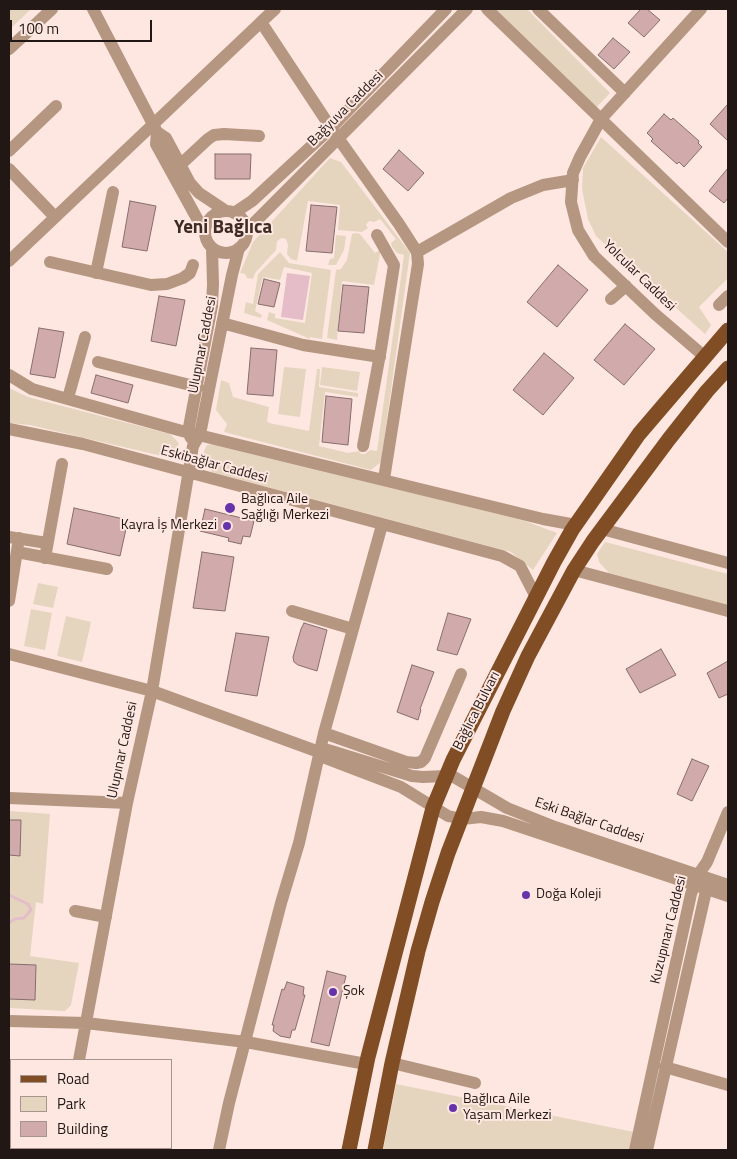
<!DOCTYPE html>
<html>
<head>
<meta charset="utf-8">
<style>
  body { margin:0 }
  #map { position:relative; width:737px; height:1159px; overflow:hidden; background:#fee7e1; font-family:"Titillium Web",sans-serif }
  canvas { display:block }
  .frame { position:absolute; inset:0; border:10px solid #211714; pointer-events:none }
  .legend { position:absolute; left:10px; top:1059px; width:162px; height:90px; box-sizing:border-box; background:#fee7e1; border:1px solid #a6948f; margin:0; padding:6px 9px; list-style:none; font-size:15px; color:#211714 }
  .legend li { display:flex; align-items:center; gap:10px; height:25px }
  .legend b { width:25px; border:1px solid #a6948f }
  .scale { position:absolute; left:10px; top:20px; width:142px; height:22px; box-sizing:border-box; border:2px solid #211714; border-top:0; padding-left:6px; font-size:15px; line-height:18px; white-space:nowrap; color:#211714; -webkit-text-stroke:4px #fee7e1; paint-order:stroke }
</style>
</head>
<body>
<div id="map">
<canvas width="737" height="1159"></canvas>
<div class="frame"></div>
<ul class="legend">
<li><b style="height:6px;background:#814d24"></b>Road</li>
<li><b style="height:14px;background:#e5d5bf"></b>Park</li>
<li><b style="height:14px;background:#d1aaab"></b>Building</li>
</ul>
<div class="scale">100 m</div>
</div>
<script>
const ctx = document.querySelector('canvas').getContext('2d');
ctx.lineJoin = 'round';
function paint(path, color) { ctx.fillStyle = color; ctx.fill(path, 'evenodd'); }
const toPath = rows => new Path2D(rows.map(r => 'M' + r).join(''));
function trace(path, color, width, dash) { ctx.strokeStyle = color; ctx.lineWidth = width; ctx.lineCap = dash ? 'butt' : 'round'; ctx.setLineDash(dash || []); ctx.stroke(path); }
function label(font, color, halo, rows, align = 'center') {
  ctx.font = font + ' "Titillium Web",sans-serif'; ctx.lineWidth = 4; ctx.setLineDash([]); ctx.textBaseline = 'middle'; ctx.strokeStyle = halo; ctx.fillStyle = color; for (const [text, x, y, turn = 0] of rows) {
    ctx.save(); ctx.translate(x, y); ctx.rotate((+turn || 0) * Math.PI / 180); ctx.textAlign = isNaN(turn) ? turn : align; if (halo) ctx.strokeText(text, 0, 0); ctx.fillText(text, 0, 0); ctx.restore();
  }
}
const green = toPath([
  [9,9,31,9,9,30],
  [489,9,527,9,610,93,594,110],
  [601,137,728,252,728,278,699,307,711,325,705,334,596,236,588,219,582,189,583,168],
  [330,158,341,162,410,253,381,462,371,470,224,432,227,424,216,410,221,380,229,383,233,397,269,407,267,421,269,423,309,431,317,369,320,369,319,387,358,393,358,397,325,392,319,446,348,453,359,451,361,454,365,454,370,450,377,451,404,255,397,253,392,247,391,243,396,239,380,219,374,222,369,221,366,225,368,228,362,232,338,230,340,205,308,201,297,261,291,259,287,254,288,245,286,239,282,238,277,241,276,250,255,273,253,279,247,278,245,274,240,273,253,242],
  [357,233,360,234,375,253,381,249,374,285,342,281,337,340,327,338,336,270,341,269,347,260,352,234],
  [336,235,346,236,344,250,336,265,328,265,330,259,334,258],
  [280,252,289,263,331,270,322,339,310,337,310,339,267,320,269,312,275,314,275,318,305,323,312,273,284,267,280,280,263,277,255,311,262,315,261,318,244,313,246,302,253,304,258,274],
  [284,367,306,369,300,417,278,414],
  [322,367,360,372,357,391,320,385],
  [9,388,28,397,170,434,179,443,175,452,166,457,30,425,9,423],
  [215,444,525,521,557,533,533,570,511,552,212,472,205,463,204,451,207,445],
  [605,542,728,574,728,605,609,573,599,562,597,554],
  [38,583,58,587,53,608,33,604],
  [31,609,52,613,45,650,24,646],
  [66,616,91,622,82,662,57,656],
  [9,811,50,814,43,904,36,902,30,956,79,963,71,1005,65,1011,9,1008],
  [396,1084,634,1132,630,1150,383,1150]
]);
const water = toPath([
  [287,273,310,276,303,320,281,317]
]);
const stream = toPath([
  [9,895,28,904,31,910,24,918,15,919,9,923]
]);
const building = toPath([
  [641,9,647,9,660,20,644,37,628,23,641,9],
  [613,38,630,52,614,69,598,55,613,38],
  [728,104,728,141,710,124,728,104],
  [664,114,671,120,673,118,699,141,698,143,702,147,684,167,679,162,677,164,651,141,653,139,647,133,664,114],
  [399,150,424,173,408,191,383,169,399,150],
  [215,154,251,154,250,179,215,179,215,154],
  [728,168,728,198,724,203,709,191,728,168],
  [130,201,156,206,147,251,122,247,130,201],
  [311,205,337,207,332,253,306,251,311,205],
  [558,265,588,290,557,327,527,302,558,265],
  [264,279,280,283,274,307,258,304,264,279],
  [343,285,369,287,364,333,338,331,343,285],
  [159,296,185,300,176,346,151,341,159,296],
  [625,324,655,349,624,385,594,360,625,324],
  [39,328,64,332,55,378,30,374,39,328],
  [251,348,277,350,273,396,247,394,251,348],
  [544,353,574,378,543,415,513,390,544,353],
  [96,375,133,385,128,403,91,393,96,375],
  [326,396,352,399,348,445,322,442,326,396],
  [74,508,128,520,120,556,67,544,74,508],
  [205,509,254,521,250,537,243,536,241,544,228,541,229,538,200,531,205,509],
  [202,552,234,557,225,611,193,608,202,552],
  [448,613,471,619,457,655,437,650,448,613],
  [304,623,327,630,317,671,298,665,294,662,293,657,301,629,304,623],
  [236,633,269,637,257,696,225,691,236,633],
  [661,649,676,675,640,693,626,669,661,649],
  [728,661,728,694,719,698,707,673,728,661],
  [412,665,434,672,420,709,421,710,418,720,397,712,412,665],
  [692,759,709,766,692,801,677,794,692,759],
  [9,820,21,820,20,856,9,855,9,820],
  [9,964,36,965,35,1000,9,999,9,964],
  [327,971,346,976,329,1046,311,1042,327,971],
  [287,982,304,987,303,995,305,995,295,1030,292,1030,290,1038,280,1036,273,1031,274,1025,272,1025,282,989,284,990,287,982]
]);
const minor = toPath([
  [93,9,157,132,166,138,190,183,199,193,226,211],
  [275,9,261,22,331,128,399,224,417,252,418,264,384,479],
  [487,9,728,242],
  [538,9,625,93],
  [701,9,601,119,580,157,573,173,571,202,578,230,594,256,655,314,705,357],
  [9,49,52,9],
  [157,132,156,144,205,233],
  [9,151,56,106],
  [180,165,208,139,214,135,224,134,259,136],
  [9,169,55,217],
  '205 232a21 21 0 1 1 42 0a21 21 0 1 1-42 0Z',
  [234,213,252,201,331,128,446,9],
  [247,230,467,9],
  [417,252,511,198,543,185,573,180],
  [9,261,261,22],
  [50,262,151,285,167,284,183,278,190,273,193,265],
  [96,273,113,192],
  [611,299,626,286],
  [719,305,728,296],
  [222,323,303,345,380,357],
  [98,362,198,387],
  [9,375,32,389,182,431,543,519,576,525],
  [68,398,85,337],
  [9,429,83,444,502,556,520,566,536,597],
  [191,438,188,432,212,306,213,284,212,248],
  [363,446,381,349,394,265,377,235],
  [602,529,728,563],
  [9,537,47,543],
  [17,552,107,569],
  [45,558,62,464],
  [574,570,728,611],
  [9,601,19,538],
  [292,611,353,629],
  [9,654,152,691,319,752,325,758,401,787,448,816,462,819,481,817,503,821,728,896],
  [324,733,406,762,416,763,421,762,425,758,461,674],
  [319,752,328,750,412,776,423,777,445,776,454,777,507,808,555,827,728,885],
  [9,798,127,803],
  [75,911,106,917],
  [9,1021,86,1023,246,1042,366,1064],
  [79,1060,127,803,152,691,193,446,200,434,232,275,239,248],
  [392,1063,475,1083],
  [665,1067,728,1085],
  [63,1150,64,1148],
  [219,1150,229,1103,281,903,299,843,324,733,382,525],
  [635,1150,691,894,698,875,707,862,728,812],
  [647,1150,708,882]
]);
const major = toPath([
  [349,1150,368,1057,433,808,453,760,554,562,572,530,639,434,728,330],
  [375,1150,392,1063,418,951,432,902,448,853,503,711,528,656,574,570,593,541,669,439,707,391,728,368]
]);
const markers = [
  [230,508,6,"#6733aa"],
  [227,526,5,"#6733aa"],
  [526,895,5,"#6733aa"],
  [333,992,5,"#6733aa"],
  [453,1108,5,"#6733aa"]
];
const streetNames = [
  ["Bağyuva Caddesi",346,109,-45],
  ["Yolcular Caddesi",639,276,44],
  ["Ulupınar Caddesi",203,345,-79],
  ["Eskibağlar Caddesi",214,465,15],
  ["Bağlıca Bulvarı",477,711,-63],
  ["Ulupınar Caddesi",123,750,-78],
  ["Eski Bağlar Caddesi",589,821,19],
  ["Kuzupınarı Caddesi",669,930,-76]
];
const poiNames = [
  ["Bağlıca Aile",241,500],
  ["Sağlığı Merkezi",241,516],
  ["Kayra İş Merkezi",217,526,"right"],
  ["Doğa Koleji",536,895],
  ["Şok",343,992],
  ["Bağlıca Aile",463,1100],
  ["Yaşam Merkezi",463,1116]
];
const districtNames = [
  ["Yeni Bağlıca",223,228]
];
paint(green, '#e5d5bf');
paint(water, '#e4bdc9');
trace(stream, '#e4bdc9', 3);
paint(building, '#d1aaab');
trace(building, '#876d6d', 1);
trace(minor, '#b59681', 12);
trace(major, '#814d24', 15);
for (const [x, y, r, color] of markers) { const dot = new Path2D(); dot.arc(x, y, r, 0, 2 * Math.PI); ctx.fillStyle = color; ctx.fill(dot); trace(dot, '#fee7e1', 2); }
label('14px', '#211714', '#fee7e1', streetNames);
label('14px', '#211714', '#fee7e1', poiNames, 'left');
label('bold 19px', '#3f2a24', '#fee7e1', districtNames);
</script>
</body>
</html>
